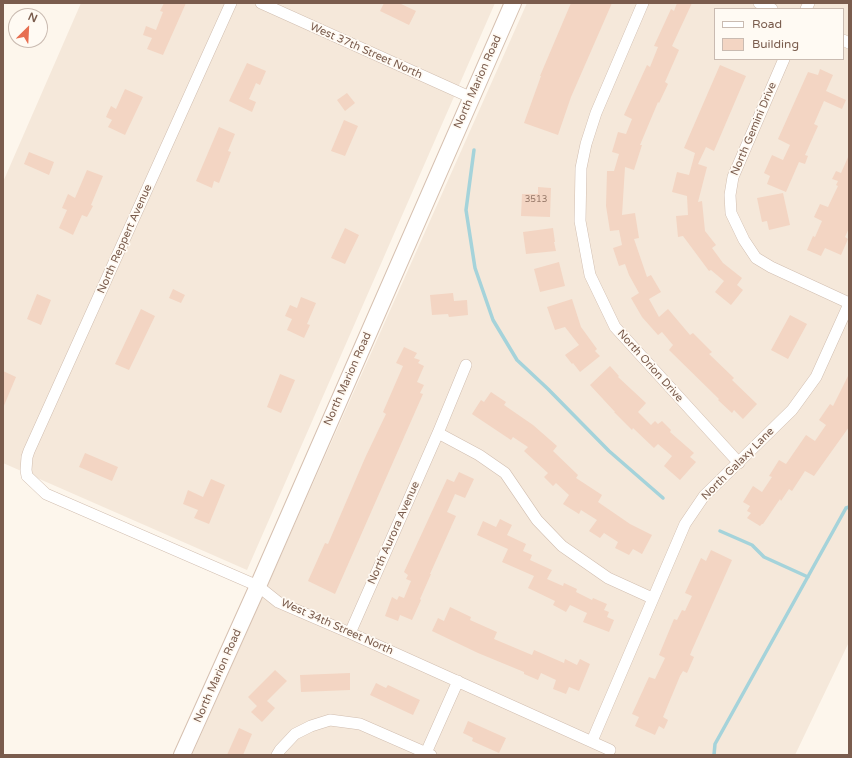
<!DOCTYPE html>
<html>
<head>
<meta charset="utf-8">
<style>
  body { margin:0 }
  #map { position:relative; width:852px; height:758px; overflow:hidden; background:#fdf6ec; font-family:"Varela Round",sans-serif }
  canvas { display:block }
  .frame { position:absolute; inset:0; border:4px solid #7a5c4d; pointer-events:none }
  .legend { position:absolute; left:714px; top:8px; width:130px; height:52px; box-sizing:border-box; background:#fffaf3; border:1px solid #cabbb1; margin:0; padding:5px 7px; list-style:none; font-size:12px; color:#7a5c4d }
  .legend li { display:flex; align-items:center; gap:8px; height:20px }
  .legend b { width:20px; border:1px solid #cabbb1 }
  .north { position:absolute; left:8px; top:8px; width:40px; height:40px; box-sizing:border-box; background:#fffaf3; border:1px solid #cabbb1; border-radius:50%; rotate:24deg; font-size:11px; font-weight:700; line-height:16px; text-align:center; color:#7a5c4d }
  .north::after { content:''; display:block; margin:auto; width:14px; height:18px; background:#e76f51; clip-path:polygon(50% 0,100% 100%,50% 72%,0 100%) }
</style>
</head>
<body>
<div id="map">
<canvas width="852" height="758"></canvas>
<div class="frame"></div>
<ul class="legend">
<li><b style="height:5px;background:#fff"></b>Road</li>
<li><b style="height:11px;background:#f3d5c3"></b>Building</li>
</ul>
<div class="north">N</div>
</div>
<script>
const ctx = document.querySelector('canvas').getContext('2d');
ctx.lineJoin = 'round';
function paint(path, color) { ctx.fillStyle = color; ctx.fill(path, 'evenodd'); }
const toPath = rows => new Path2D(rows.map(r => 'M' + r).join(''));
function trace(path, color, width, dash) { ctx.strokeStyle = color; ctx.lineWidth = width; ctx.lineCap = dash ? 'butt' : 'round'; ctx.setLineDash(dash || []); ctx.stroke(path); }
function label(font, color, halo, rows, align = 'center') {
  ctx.font = font + ' "Varela Round",sans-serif'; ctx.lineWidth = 3.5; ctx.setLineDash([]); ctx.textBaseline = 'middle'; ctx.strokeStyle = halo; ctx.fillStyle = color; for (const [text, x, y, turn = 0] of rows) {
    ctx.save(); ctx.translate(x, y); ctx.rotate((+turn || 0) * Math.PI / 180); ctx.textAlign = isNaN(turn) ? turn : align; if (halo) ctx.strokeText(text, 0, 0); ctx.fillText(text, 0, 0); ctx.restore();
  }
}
const residential = toPath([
  [81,3,495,3,247,570,3,463,3,182],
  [527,3,849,3,849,642,795,755,192,755],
  [715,9,843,9,843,59,715,59]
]);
const stream = toPath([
  [474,150,466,210,475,268,493,320,517,360,548,389,609,451,663,498],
  [720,531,752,545,764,557,808,577],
  [714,755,715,744,846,508,849,507]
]);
const building = toPath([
  [164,3,186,3,163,55,147,49,152,38,143,35,146,26,156,30,163,12,160,11],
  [384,3,399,3,416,11,409,25,380,11],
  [571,3,612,3,571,97,558,135,524,123,541,76,540,76],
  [677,3,692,3,672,46,679,50,665,82,668,84,659,103,658,102,640,145,642,145,634,170,625,167,622,215,635,213,639,238,634,239,647,277,651,275,661,292,649,299,659,317,668,309,690,335,693,333,712,352,709,354,734,378,732,380,757,404,743,419,734,410,732,413,718,400,719,399,669,350,673,345,662,332,658,335,642,317,631,298,639,293,629,275,625,264,619,266,613,248,622,245,619,230,610,231,606,206,607,171,614,171,619,154,612,152,618,132,626,134,632,119,624,115,647,65,650,67,658,47,654,46,671,9,674,11],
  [247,63,266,71,260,85,256,83,249,99,256,102,252,112,229,101],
  [720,65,746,76,714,151,706,147,698,164,707,167,698,202,702,201,705,231,716,245,712,248,723,263,742,278,737,285,743,290,731,305,715,292,724,281,711,270,709,271,683,236,678,237,676,216,688,215,687,196,672,192,677,172,689,175,695,153,684,148],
  [820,69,833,75,826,91,846,100,842,109,824,101,814,124,818,126,805,155,808,156,805,164,799,162,786,192,767,184,770,176,764,173,772,155,783,160,790,145,778,139,808,72,818,75],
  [125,89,143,97,125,135,108,127,112,120,106,117,111,106,116,109],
  [347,93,355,103,345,111,337,100],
  [344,120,358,126,345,156,331,151],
  [219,127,235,134,228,151,231,152,219,183,214,181,212,188,196,181],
  [29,152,54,162,49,175,24,164],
  [849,155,849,228,845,237,848,239,841,255,825,248,821,256,807,250,813,236,815,237,822,221,814,217,820,204,828,207,838,186,836,185,838,181,832,179,836,171,841,173],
  [87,170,103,176,91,205,93,206,87,217,82,215,73,235,59,228,67,210,62,208,68,194,75,198],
  [538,187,551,188,550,217,521,216,522,194,538,194],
  [783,193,790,225,769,230,767,221,762,222,757,198],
  [345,228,359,235,345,264,331,258],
  [553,228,555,242,554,242,556,251,526,254,523,232],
  [559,262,565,286,540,292,534,269],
  [173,289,185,295,181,303,169,298],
  [453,293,454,301,467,300,468,315,449,317,448,314,432,315,430,295],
  [37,294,51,300,41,325,27,319],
  [301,297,316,303,307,324,310,325,304,338,287,330,292,319,285,316,290,305,297,308],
  [572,299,581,327,597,349,595,351,600,356,580,372,573,363,572,364,565,355,579,345,565,327,555,330,547,307],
  [141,309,155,316,129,370,115,364],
  [790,315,807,324,788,359,771,350],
  [404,347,417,353,414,358,420,360,418,363,424,366,417,382,424,385,420,393,423,394,335,594,308,581,325,543,328,544,365,458,386,414,383,412,403,366,396,363],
  [610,366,619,376,618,377,646,403,638,412,651,425,655,421,658,424,662,421,671,430,670,432,694,453,690,457,696,462,680,480,664,466,672,456,658,444,654,448,633,428,632,430,614,412,615,412,590,385],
  [3,371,16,377,3,408],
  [280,374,295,380,281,413,267,407],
  [849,374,849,427,814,476,805,471,792,491,789,489,781,501,780,499,763,524,762,524,760,526,747,518,751,513,747,511,750,506,743,502,753,486,762,492,772,477,769,476,779,460,786,464,806,435,815,441,826,425,819,420,830,404,833,406],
  [491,392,506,402,504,405,533,425,557,446,553,451,578,475,576,478,602,495,598,502,630,524,652,535,642,554,633,549,629,555,615,548,618,542,604,533,600,538,589,531,597,520,581,510,579,514,563,504,569,495,556,483,553,486,544,477,548,473,524,451,528,447,513,437,511,440,472,414,481,400,484,402],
  [85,453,118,467,112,481,79,467],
  [459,472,474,479,465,498,455,494,447,512,456,516,430,574,431,574,420,599,421,600,412,620,400,615,398,621,385,616,392,597,397,600,399,596,404,598,411,581,406,579,408,575,404,572,447,479,454,482],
  [211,479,225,485,209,524,194,518,198,510,183,504,188,490,203,497],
  [500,519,512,525,507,535,526,544,523,551,532,555,530,560,552,570,547,579,563,586,564,583,577,589,576,592,592,600,593,598,607,604,604,610,609,612,607,617,614,620,609,632,583,622,587,613,570,605,566,612,553,605,555,601,528,588,534,576,502,562,508,549,477,535,483,521,496,527],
  [711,550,732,560,692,650,690,655,694,657,687,673,683,671,680,676,663,717,668,720,664,729,659,726,655,735,635,726,639,717,632,714,649,677,655,679,665,658,659,655,674,619,677,620,682,610,685,611,692,596,685,593,701,558,706,561],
  [450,607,471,617,470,620,497,632,494,639,532,655,534,650,564,663,565,659,577,665,580,659,590,664,579,691,569,687,566,694,553,689,556,680,541,673,538,680,524,674,524,672,478,653,432,631,438,618,444,621],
  [275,670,287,681,267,701,275,708,262,722,251,712,257,706,248,697],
  [350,673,350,690,301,692,300,675],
  [376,683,386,688,388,685,420,700,413,715,370,695],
  [468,721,506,738,499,753,472,741,473,738,463,733],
  [239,728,252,734,243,755,227,755]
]);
const street = toPath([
  [231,3,29,451,27,457,26,470,27,476,46,494,258,586,278,602,350,633,610,750],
  [261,3,472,98],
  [643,3,596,113,586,144,581,168,580,221,590,275,615,327,739,463],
  [759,3,772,9],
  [806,9,809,3],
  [843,40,849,43],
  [784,59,733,177,730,195,731,213,744,240,756,258,771,267,849,303],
  [438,433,479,455,505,473,537,520,562,546,608,578,652,598],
  [350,633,438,433,466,365],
  [592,741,685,524,704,496,792,410,816,377,849,304],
  [277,755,280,750,295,734,311,726,330,720,360,724,431,755],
  [425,755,458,681]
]);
const secondary = toPath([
  [182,755,258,586,513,3]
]);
const numberNames = [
  ["3513",536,200]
];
const streetNames = [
  ["West 37th Street North",366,51,24],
  ["North Marion Road",478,82,-66],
  ["North Gemini Drive",754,129,-67],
  ["North Reppert Avenue",125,239,-66],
  ["North Orion Drive",650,366,48],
  ["North Marion Road",348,379,-66],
  ["North Galaxy Lane",738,464,-45],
  ["North Aurora Avenue",394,533,-66],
  ["West 34th Street North",337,627,24],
  ["North Marion Road",218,676,-66]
];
paint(residential, '#f5e8da');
trace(stream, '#a5d3da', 3.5);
paint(building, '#f3d5c3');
trace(street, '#d1beb0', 12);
trace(secondary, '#d6c0b0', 18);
trace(street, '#fff', 11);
trace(secondary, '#fff', 16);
label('9px', '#987a6a', null, numberNames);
label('11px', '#7a5c4d', '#fffaf3', streetNames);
</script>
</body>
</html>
